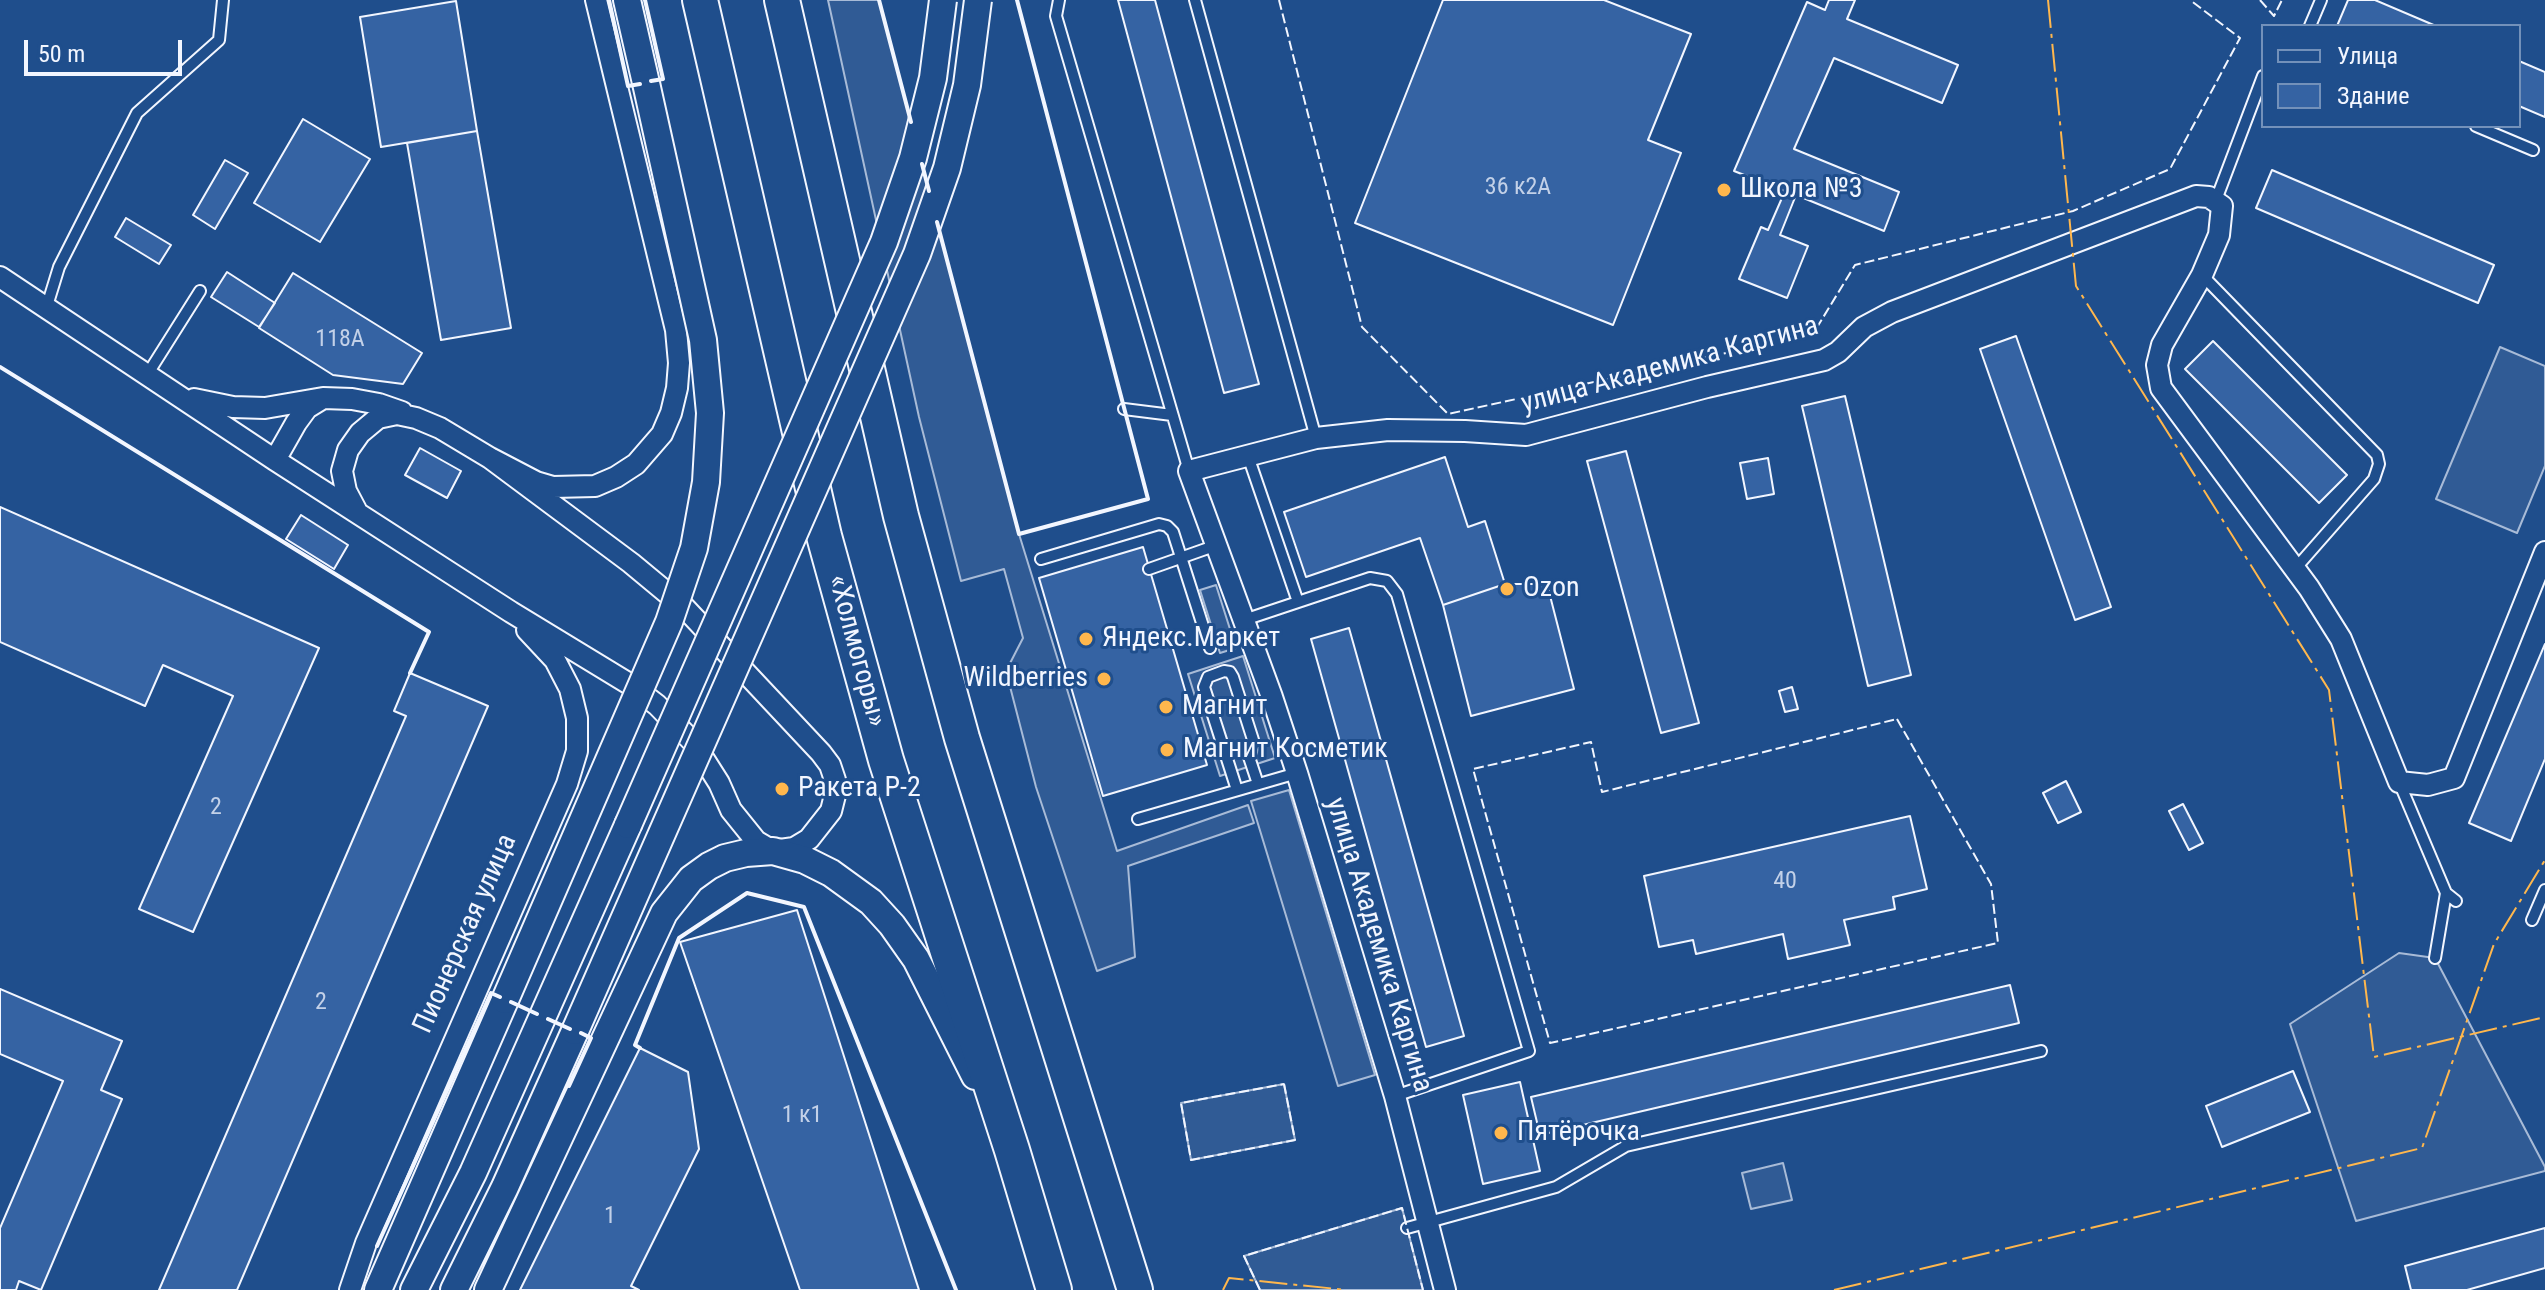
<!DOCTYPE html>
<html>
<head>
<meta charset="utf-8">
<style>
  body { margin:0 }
  #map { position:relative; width:2545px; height:1290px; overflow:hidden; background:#1f4e8c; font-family:"Roboto Condensed",sans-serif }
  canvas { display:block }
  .legend { position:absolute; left:2261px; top:24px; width:260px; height:104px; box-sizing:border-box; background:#1f4e8c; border:2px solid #7391ba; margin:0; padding:10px 14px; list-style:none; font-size:24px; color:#f2f6ff }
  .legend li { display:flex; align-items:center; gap:16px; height:40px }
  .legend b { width:40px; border:2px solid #7391ba }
  .scale { position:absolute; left:24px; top:40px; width:158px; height:36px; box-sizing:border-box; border:4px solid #f2f6ff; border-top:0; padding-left:10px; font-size:24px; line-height:28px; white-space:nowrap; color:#f2f6ff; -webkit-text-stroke:6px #1f4e8c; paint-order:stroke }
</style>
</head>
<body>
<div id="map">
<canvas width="2545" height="1290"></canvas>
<ul class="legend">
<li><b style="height:10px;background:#1f4e8c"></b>Улица</li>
<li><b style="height:22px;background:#3563a3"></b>Здание</li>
</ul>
<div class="scale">50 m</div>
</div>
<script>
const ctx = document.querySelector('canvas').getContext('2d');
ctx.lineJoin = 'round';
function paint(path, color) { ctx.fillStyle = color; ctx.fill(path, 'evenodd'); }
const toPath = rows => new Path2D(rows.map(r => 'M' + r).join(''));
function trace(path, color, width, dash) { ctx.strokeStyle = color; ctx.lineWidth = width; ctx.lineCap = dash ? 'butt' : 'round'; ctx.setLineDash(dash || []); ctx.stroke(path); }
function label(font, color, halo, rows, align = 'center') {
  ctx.font = font + ' "Roboto Condensed",sans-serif'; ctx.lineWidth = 6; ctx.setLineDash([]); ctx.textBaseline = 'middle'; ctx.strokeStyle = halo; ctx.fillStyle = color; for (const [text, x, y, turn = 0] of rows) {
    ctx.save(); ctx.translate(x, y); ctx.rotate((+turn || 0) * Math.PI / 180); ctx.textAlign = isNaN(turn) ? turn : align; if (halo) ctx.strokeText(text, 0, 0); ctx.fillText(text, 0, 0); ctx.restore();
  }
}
const built = toPath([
  [828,0,879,0,1019,534,1117,851,1248,805,1254,823,1128,866,1135,957,1097,971,1036,787,1006,671,1023,638,1004,569,961,581,919,417,828,0],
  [2500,347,2545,366,2545,466,2517,533,2436,499,2500,347],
  [1216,585,1236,648,1220,653,1200,590,1216,585],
  [1243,656,1275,758,1220,776,1188,674,1243,656],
  [1289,790,1375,1075,1338,1086,1251,801,1289,790],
  [2399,953,2435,958,2545,1167,2545,1171,2356,1221,2290,1024,2399,953],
  [1284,1084,1295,1140,1191,1160,1181,1103,1284,1084],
  [1783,1163,1792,1200,1751,1209,1742,1173,1783,1163],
  [1402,1208,1423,1290,1260,1290,1244,1256,1402,1208]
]);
const building = toPath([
  [1118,0,1155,0,1259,384,1224,393,1118,0],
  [1443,0,1604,0,1691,34,1648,140,1681,153,1613,325,1355,223,1443,0],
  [1829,0,1855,0,1847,19,1958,65,1942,103,1834,58,1794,149,1899,192,1884,231,1796,195,1780,235,1808,246,1787,298,1739,279,1761,227,1768,230,1785,191,1734,171,1807,2,1825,10,1829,0],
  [2348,0,2375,0,2436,26,2337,26,2348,0],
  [456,1,477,131,381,147,360,17,456,1],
  [2519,61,2545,72,2545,117,2519,106,2519,61],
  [303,119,370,159,320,242,254,203,303,119],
  [477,131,511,328,441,340,407,143,477,131],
  [225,160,248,173,215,229,193,215,225,160],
  [2272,170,2494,265,2478,303,2256,208,2272,170],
  [126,218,171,245,159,264,115,237,126,218],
  [227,272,275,303,259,327,211,297,227,272],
  [293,273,422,353,403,384,333,375,259,328,293,273],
  [2016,336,2111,607,2075,620,1980,349,2016,336],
  [2213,341,2347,475,2319,503,2185,369,2213,341],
  [1845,396,1911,675,1868,686,1802,406,1845,396],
  [420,448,461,471,447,498,405,475,420,448],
  [1626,451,1699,723,1661,733,1587,461,1626,451],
  [1445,457,1468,527,1485,521,1505,584,1443,605,1420,538,1306,577,1284,512,1445,457],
  [1768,458,1774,494,1747,499,1740,463,1768,458],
  [0,507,319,648,193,932,139,909,233,696,163,665,145,706,0,642,0,507],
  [301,515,348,545,334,569,286,539,301,515],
  [1143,547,1207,765,1103,796,1039,578,1143,547],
  [1505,584,1547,584,1574,689,1471,716,1443,605,1505,584],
  [1349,628,1464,1036,1426,1047,1311,639,1349,628],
  [2545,644,2545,759,2511,841,2469,823,2545,644],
  [410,673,488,706,237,1290,159,1290,406,716,394,711,410,673],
  [1792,687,1798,709,1785,712,1779,691,1792,687],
  [2066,781,2081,812,2058,823,2043,793,2066,781],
  [2183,804,2203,843,2189,850,2169,811,2183,804],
  [1910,816,1927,889,1893,897,1895,909,1844,920,1850,945,1788,959,1783,934,1696,954,1693,940,1659,947,1644,876,1910,816],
  [797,910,919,1290,800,1290,680,942,797,910],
  [2010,985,2019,1023,1540,1135,1531,1097,2010,985],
  [0,989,122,1041,101,1090,122,1099,41,1290,19,1281,16,1290,0,1290,0,1228,63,1081,0,1054,0,989],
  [640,1048,688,1072,699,1149,631,1286,639,1290,520,1290,640,1048],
  [2293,1071,2310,1112,2222,1147,2206,1106,2293,1071],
  [1520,1082,1540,1171,1483,1184,1463,1095,1520,1082],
  [2545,1228,2545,1268,2467,1290,2411,1290,2405,1266,2545,1228]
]);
const lane = toPath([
  [1059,0,1056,16,1189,471],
  [1195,0,1316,438],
  [2310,26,2321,0],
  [2476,126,2533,150],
  [2216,200,2263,76],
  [2202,275,2377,455,2379,464,2374,479,2295,569],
  [47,306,59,267,137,113,219,40,223,0],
  [147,375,200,291],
  [1124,409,1172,415],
  [1248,456,1298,602],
  [1041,559,1159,524,1167,526,1173,532,1210,648],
  [1149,569,1217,545],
  [1244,620,1370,578,1387,581,1397,594,1529,1051,1395,1096],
  [2399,782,2446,893,2456,901],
  [1237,790,1204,687,1208,677,1224,671,1230,672,1233,677,1254,743,1249,757,1258,784],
  [1138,819,1297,773],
  [2532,920,2545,890],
  [2435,958,2446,893],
  [1407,1228,1556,1187,1626,1146,2041,1051]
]);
const street = toPath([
  [0,277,275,460,511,612,631,685,657,705,693,742,719,783,731,810,756,841,773,851,794,848,809,839,831,811,835,795,835,780,830,765,821,753,684,607,631,563,490,458],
  [194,399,233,407,265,408,323,398,352,399,379,404,402,412],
  [275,460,296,423,307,408,320,400],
  [356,510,346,491,342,471,348,450,360,433,378,418,397,414,416,418,440,428,490,458,536,482,553,487,595,486,616,477,636,464,662,434,671,413,677,388,679,363,676,330,596,0],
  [350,1290,366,1243,567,784,577,751,577,718,570,689,555,660,527,630],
  [1445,1290,1395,1096,1297,773,1272,697,1189,471,1316,438,1388,430,1465,431,1526,435,1707,387,1824,360,1838,352,1864,327,1892,312,2196,196,2209,197,2222,206,2219,235,2202,275,2162,345,2157,365,2161,388,2309,588,2341,639,2399,782,2428,785,2454,778,2545,552]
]);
const secondary = toPath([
  [627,0,646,83],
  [378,1290,505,1000],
  [414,1290,473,1173,628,825],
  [454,1290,505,1187,575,1031],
  [488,1290,664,913,691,879,709,866,725,858,746,853,773,851,805,860,831,873,871,902,892,925,916,959,975,1076]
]);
const highway = toPath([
  [700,0,824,536,886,760,1012,1150,1054,1290],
  [782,0,901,516,962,738,1135,1290]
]);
const secondaryBridge = toPath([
  [628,825,884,242,913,158,933,78,943,0],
  [505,1000,669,622,694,548,706,482,710,413,703,340,646,83],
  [575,1031,917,254,947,168,967,85,978,0]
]);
const fence = toPath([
  [1279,0,1362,327,1448,414,1813,334,1855,265,2073,211,2170,169,2240,38,2190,0],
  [2260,0,2274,16,2282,0],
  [1897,719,1991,884,1998,943,1550,1043,1473,769,1591,742,1602,792,1897,719],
  [1284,1084,1295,1140,1191,1160,1181,1103,1284,1084],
  [1260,1290,1244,1256,1402,1208,1423,1290]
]);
const wall = toPath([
  [609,0,628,86,640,84],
  [645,0,663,79,651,81],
  [879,0,911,122],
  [922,164,929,191],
  [937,222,1019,534,1148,499,1017,0],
  [0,367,429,632,410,673],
  [511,1002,537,1014],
  [548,1019,570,1029],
  [640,1048,635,1045,679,938,747,893,804,907,956,1290],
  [569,1086,591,1038,581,1033],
  [377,1246,491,993,500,997]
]);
const power = toPath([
  [2048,0,2076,286,2329,690,2374,1057,2545,1017],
  [1223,1290,1229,1278,1347,1290],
  [1834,1290,2422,1148,2494,944,2545,860]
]);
const markers = [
  [1724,190,8,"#ffb74d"],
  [1507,589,8,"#ffb74d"],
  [1086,639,8,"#ffb74d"],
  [1104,679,8,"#ffb74d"],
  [1166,707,8,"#ffb74d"],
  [1167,750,8,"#ffb74d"],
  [782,789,8,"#ffb74d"],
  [1501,1133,8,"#ffb74d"]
];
const numberNames = [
  ["36 к2А",1518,188],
  ["118А",340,340],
  ["2",216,808],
  ["40",1785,882],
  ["2",321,1003],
  ["1 к1",802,1116],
  ["1",610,1217]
];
const poiNames = [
  ["Школа №3",1740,190],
  ["Ozon",1523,589],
  ["Яндекс.Маркет",1102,639],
  ["Wildberries",1088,679,"right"],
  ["Магнит",1182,707],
  ["Магнит Косметик",1183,750],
  ["Ракета Р-2",798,789],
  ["Пятёрочка",1517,1133]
];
const streetNames = [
  ["улица Академика Каргина",1670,366,-15],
  ["«Холмогоры»",856,651,75],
  ["Пионерская улица",466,934,-66],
  ["улица Академика Каргина",1378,945,73]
];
paint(built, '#305b95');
trace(built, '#a8bbd7', 2);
paint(building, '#3563a3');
trace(building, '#f2f6ff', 2);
trace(lane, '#f2f6ff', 14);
trace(street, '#f2f6ff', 24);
trace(secondary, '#f2f6ff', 30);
trace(highway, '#f2f6ff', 38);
trace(lane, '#1f4e8c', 10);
trace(street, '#1f4e8c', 20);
trace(secondary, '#1f4e8c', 26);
trace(highway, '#1f4e8c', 34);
trace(secondaryBridge, '#f2f6ff', 30, []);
trace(secondaryBridge, '#1f4e8c', 26);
trace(fence, '#f2f6ff', 2, [10, 4]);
trace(wall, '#f2f6ff', 4);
trace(power, '#ffb74d', 2, [28, 6, 4, 6]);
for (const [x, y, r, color] of markers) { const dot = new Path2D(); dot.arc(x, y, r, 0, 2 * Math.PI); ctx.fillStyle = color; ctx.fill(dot); trace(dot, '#1f4e8c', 3); }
label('24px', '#c3d1e8', null, numberNames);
label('28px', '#f2f6ff', '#1f4e8c', poiNames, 'left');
label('28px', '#f2f6ff', '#1f4e8c', streetNames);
</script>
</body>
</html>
